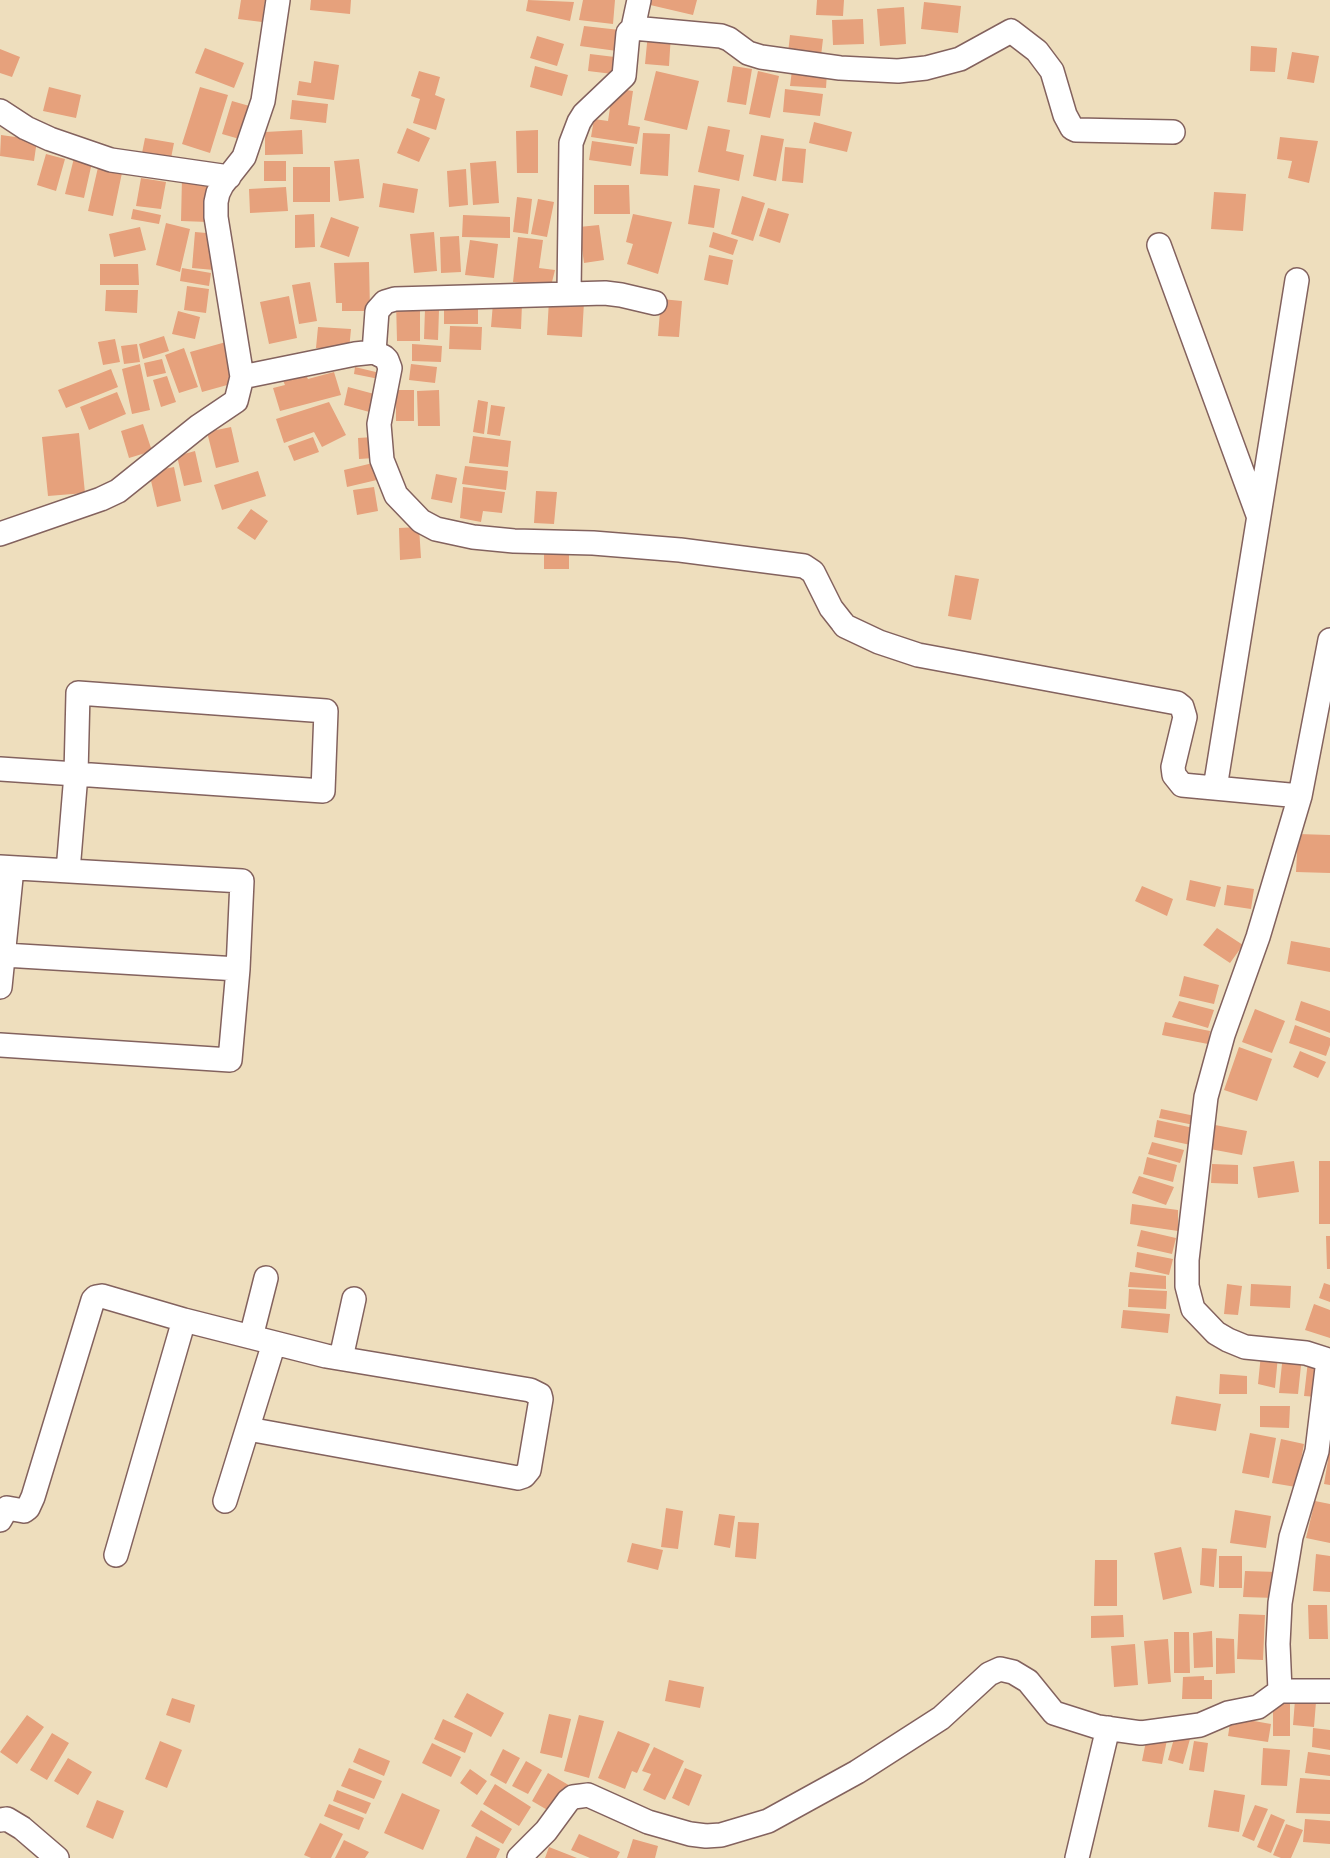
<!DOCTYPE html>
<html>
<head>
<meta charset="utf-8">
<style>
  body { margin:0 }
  canvas { display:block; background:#eedebd }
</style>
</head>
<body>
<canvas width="1330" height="1858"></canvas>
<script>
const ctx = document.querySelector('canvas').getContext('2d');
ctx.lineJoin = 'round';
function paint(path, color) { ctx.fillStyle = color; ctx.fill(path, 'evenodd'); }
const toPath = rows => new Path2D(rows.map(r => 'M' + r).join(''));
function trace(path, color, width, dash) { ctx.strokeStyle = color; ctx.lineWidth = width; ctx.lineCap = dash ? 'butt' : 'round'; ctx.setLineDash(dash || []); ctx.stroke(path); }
const building = toPath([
  [241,0,265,0,262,22,238,19],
  [311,0,351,0,350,14,310,10],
  [528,0,574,2,570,21,526,11],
  [583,0,615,0,613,24,579,20],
  [647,0,697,0,693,15,646,4],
  [817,0,844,0,843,16,816,15],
  [924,2,961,6,958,33,921,29],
  [904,7,906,44,880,46,877,9],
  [863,19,864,44,833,45,832,20],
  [584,26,620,30,617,51,580,46],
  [648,33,671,34,669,66,645,64],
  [790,35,823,39,821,56,788,53],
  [537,36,564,44,557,66,530,58],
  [1251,46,1277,48,1275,72,1250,71],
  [205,48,244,63,234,88,195,73],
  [0,49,20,57,12,77,0,73],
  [1292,52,1319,56,1314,83,1287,79],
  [590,54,623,58,621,75,588,71],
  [314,61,339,65,334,100,297,95,299,81,311,83],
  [535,66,568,75,562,96,530,87],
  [733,66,752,69,746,105,727,102],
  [792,70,827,72,826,88,790,86],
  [419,71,440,77,435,95,445,99,436,130,413,123,420,99,411,96],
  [656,71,699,81,687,130,644,120],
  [758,71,779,76,770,118,749,114],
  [49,87,81,95,76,118,43,111],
  [200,87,228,95,210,153,182,144],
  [613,88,633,91,628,125,640,127,637,144,591,137,594,119,608,121],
  [785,89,823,94,820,116,783,112],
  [292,100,328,104,326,123,290,119],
  [232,101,253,107,243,140,222,134],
  [814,122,852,132,847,152,809,143],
  [708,126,730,130,726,151,744,155,739,181,698,172],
  [407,128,430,138,419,162,397,153],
  [302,130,303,154,265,155,265,132],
  [538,130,538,173,517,173,516,131],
  [643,133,670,134,668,176,640,174],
  [1,135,37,140,34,161,0,156],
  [761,135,784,139,776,181,753,176],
  [1280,137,1318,141,1309,183,1288,178,1292,161,1277,159],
  [145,138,174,143,170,163,141,158],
  [592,141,634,147,631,166,589,160],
  [785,147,806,149,803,183,782,181],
  [46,154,65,159,56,191,37,185],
  [75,154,93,158,84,198,65,194],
  [359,159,364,198,339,201,334,161],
  [264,161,286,161,286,181,264,181],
  [496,161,499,203,473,205,470,163],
  [99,163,123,168,113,216,88,211],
  [293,167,330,167,330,202,293,202],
  [466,169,468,205,449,207,447,171],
  [141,178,166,182,161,209,136,206],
  [182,178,209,178,208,222,181,221],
  [383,183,418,189,414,213,379,207],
  [594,185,629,185,630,214,594,214],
  [694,185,720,189,714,228,688,224],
  [286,187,288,211,250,213,249,189],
  [1214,192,1246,194,1243,231,1211,229],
  [742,196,765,203,753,241,731,234],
  [517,197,532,199,528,234,513,232],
  [538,199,554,202,547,237,531,234],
  [768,208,789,214,780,243,759,236],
  [133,209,161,215,159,224,131,219],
  [314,214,315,247,295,248,295,215],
  [633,214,672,222,658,274,627,264,633,244,626,242],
  [463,215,510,217,510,238,462,237],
  [331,217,359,227,349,257,320,247],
  [166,223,190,229,180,272,156,265],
  [599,225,604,260,584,263,579,227],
  [140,227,146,250,114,257,109,234],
  [195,232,218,234,214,270,192,268],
  [434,232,437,271,414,273,410,234],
  [713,232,738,240,733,255,709,247],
  [459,236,461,272,441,273,440,237],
  [518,237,543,240,539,268,555,270,551,286,513,282],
  [470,240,498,244,494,278,465,275],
  [709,255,733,260,728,285,704,280],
  [369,262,370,311,342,311,342,303,336,303,334,263],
  [100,264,138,264,139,285,100,285],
  [182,268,211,273,209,286,180,281],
  [310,282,317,321,299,324,292,285],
  [187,286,209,289,206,313,184,310],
  [106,290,138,290,137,313,105,311],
  [289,296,297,338,269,344,260,302],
  [444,299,478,299,478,324,444,324],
  [661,299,682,301,679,337,658,336],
  [420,300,420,341,397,341,396,301],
  [549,300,584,302,582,337,547,335],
  [493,303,522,304,521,329,491,327],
  [425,309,439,310,438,340,424,339],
  [178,311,200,317,195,339,172,334],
  [450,326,482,327,481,350,449,349],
  [318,327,351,329,349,350,316,348],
  [164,336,169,351,143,359,139,344],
  [115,339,120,362,103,365,98,342],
  [226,342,238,382,202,392,190,352],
  [137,344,140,362,124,364,121,346],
  [412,344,442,346,441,362,412,361],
  [184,348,198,387,179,393,165,355],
  [162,359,166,373,147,377,144,363],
  [140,364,150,410,132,414,122,369],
  [411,364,437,367,435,383,409,380],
  [302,367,308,379,334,372,341,395,280,411,273,388,285,385,281,376],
  [355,367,380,373,379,379,354,374],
  [111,369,118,387,66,408,58,390],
  [167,376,176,402,161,407,153,380],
  [348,387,378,395,373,413,344,405],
  [396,390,414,390,414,421,396,421],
  [439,390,440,426,418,426,417,391],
  [117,392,126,414,89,430,80,407],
  [478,400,488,402,484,434,473,432],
  [329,402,346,435,322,447,314,432,284,443,276,419],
  [491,405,505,407,500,436,487,434],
  [143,424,152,451,129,458,121,431],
  [231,427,239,462,216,468,207,432],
  [79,433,85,493,48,496,42,437],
  [473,436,511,441,508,467,469,463],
  [313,437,319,452,294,461,288,446],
  [373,437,374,458,359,459,358,438],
  [195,451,202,482,184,486,177,456],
  [377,462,381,479,347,487,344,470],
  [465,466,508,471,506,490,462,484],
  [174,467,181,501,157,507,149,472],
  [258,471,266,496,222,510,214,485],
  [436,474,457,478,452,503,431,499],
  [374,487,378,511,357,515,353,490],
  [463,487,505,492,502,513,483,511,481,522,460,518],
  [536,491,557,492,554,524,534,523],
  [251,509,268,521,255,540,237,528],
  [419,527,421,558,400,560,399,528],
  [544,545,569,546,569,569,544,569],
  [955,575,979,579,971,620,948,616],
  [1298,834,1330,835,1330,873,1296,872],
  [1190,880,1221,887,1215,907,1186,900],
  [1227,885,1254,889,1251,909,1224,905],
  [1142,886,1173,899,1167,916,1135,901],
  [1217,928,1243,945,1230,963,1203,945],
  [1291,941,1330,948,1330,972,1287,964],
  [1184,976,1219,985,1214,1004,1179,996],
  [1179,1001,1214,1010,1208,1028,1172,1017],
  [1301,1001,1330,1011,1330,1033,1295,1020],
  [1255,1009,1285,1021,1272,1053,1242,1042],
  [1165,1022,1210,1031,1208,1044,1162,1035],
  [1295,1025,1330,1038,1330,1045,1326,1056,1289,1043],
  [1239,1047,1272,1059,1257,1101,1224,1090],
  [1300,1051,1326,1062,1318,1078,1293,1067],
  [1161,1109,1200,1117,1199,1126,1159,1118],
  [1157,1120,1198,1129,1195,1146,1154,1137],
  [1215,1125,1247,1131,1242,1155,1210,1149],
  [1152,1142,1184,1150,1180,1163,1148,1154],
  [1147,1157,1177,1165,1173,1182,1143,1174],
  [1294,1161,1299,1192,1258,1198,1253,1167],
  [1319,1161,1330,1161,1330,1224,1319,1224],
  [1212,1164,1238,1165,1238,1184,1211,1183],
  [1139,1176,1174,1187,1166,1205,1132,1193],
  [1132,1204,1178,1210,1178,1231,1130,1224],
  [1141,1230,1176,1238,1172,1254,1137,1246],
  [1326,1236,1330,1236,1330,1269,1327,1269],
  [1137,1252,1173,1259,1169,1275,1135,1267],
  [1130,1272,1166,1276,1166,1289,1128,1287],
  [1324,1283,1330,1285,1330,1302,1319,1298],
  [1227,1284,1242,1286,1238,1315,1224,1314],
  [1251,1284,1291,1286,1290,1308,1250,1306],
  [1129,1289,1167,1291,1166,1309,1128,1307],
  [1314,1304,1330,1310,1330,1338,1305,1330],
  [1123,1310,1170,1314,1168,1333,1121,1328],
  [1261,1354,1278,1356,1275,1388,1258,1384],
  [1283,1354,1302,1356,1298,1394,1279,1393],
  [1308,1361,1321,1362,1318,1397,1304,1396],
  [1220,1374,1247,1376,1247,1394,1219,1394],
  [1176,1396,1221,1404,1216,1431,1171,1424],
  [1260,1406,1290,1406,1289,1428,1260,1427],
  [1250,1433,1276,1438,1269,1478,1242,1473],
  [1281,1439,1304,1444,1296,1487,1272,1483],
  [1329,1444,1330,1445,1330,1485,1324,1484,1328,1460,1326,1459],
  [1315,1501,1330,1504,1330,1543,1306,1538],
  [666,1508,683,1511,678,1549,661,1547],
  [1235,1510,1271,1516,1266,1548,1230,1543],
  [719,1514,735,1516,730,1548,714,1545],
  [738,1522,759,1523,756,1559,735,1557],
  [632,1543,663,1550,658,1570,627,1562],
  [1181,1547,1192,1593,1163,1600,1154,1553],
  [1202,1548,1217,1549,1214,1587,1200,1585],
  [1316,1554,1330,1556,1330,1592,1313,1591],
  [1219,1556,1242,1556,1242,1588,1219,1588],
  [1095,1560,1117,1560,1117,1606,1094,1606],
  [1245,1571,1278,1572,1276,1598,1243,1597],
  [1308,1605,1327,1605,1328,1639,1309,1639],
  [1239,1614,1265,1615,1263,1660,1237,1659],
  [1123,1615,1124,1637,1091,1638,1091,1616],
  [1212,1631,1213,1667,1194,1668,1193,1633],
  [1174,1632,1189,1632,1190,1673,1174,1673],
  [1216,1638,1234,1639,1235,1673,1216,1674],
  [1168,1639,1171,1682,1148,1684,1144,1641],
  [1135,1644,1138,1685,1114,1687,1111,1646],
  [1204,1676,1204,1680,1212,1680,1212,1699,1182,1699,1183,1677],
  [669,1680,704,1687,700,1708,665,1701],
  [467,1693,504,1713,491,1737,454,1717],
  [172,1698,195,1705,190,1723,166,1715],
  [1295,1700,1316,1702,1314,1727,1293,1725],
  [1273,1704,1290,1704,1290,1736,1273,1736],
  [549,1714,571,1719,562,1758,540,1753],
  [27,1715,44,1727,17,1764,0,1752],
  [579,1715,604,1721,589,1778,564,1771],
  [1231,1717,1271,1724,1268,1742,1228,1736],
  [443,1719,473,1733,465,1753,434,1739],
  [1313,1728,1330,1730,1330,1750,1312,1747],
  [618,1731,650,1744,637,1773,632,1771,625,1789,598,1778],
  [52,1733,69,1743,47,1780,30,1770],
  [1175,1735,1190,1739,1183,1764,1168,1760],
  [1147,1736,1167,1740,1162,1764,1142,1761],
  [160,1741,182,1750,167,1788,145,1779],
  [1194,1741,1208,1743,1204,1772,1189,1770],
  [432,1743,461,1757,451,1777,422,1763],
  [654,1747,684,1761,665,1800,643,1790,651,1774,642,1771],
  [359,1748,390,1761,384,1776,353,1762],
  [1263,1748,1290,1750,1287,1786,1261,1785],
  [503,1749,520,1758,506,1784,490,1775],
  [1308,1752,1330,1755,1330,1776,1305,1773],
  [68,1758,92,1772,78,1795,54,1781],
  [526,1761,542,1770,528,1794,512,1786],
  [349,1768,382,1781,374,1799,341,1786],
  [685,1768,702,1775,689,1806,672,1798],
  [470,1769,487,1781,477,1795,460,1783],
  [548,1773,572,1787,556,1815,532,1801],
  [1300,1778,1330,1780,1330,1814,1296,1813],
  [495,1784,531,1807,519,1826,483,1804],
  [337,1790,371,1803,366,1814,333,1801],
  [1214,1790,1245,1795,1239,1832,1208,1827],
  [402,1793,440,1810,423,1850,384,1833],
  [97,1800,124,1811,113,1839,86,1827],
  [329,1804,364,1818,359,1830,324,1816],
  [1255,1805,1268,1809,1254,1841,1242,1836],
  [481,1810,512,1829,503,1844,471,1826],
  [1271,1814,1285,1820,1271,1853,1257,1847],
  [1305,1819,1330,1821,1330,1844,1303,1842],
  [320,1823,343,1834,331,1858,311,1858,304,1855],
  [1286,1824,1303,1830,1291,1858,1281,1858,1273,1855],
  [579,1834,620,1852,617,1858,590,1858,571,1850],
  [476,1836,500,1849,496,1858,466,1858],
  [633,1839,658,1846,655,1858,627,1858],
  [344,1840,369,1852,365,1858,335,1858],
  [549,1847,577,1858,545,1858]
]);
const minor = toPath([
  [633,28,639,0],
  [0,111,26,128,50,139,111,160,229,177],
  [1159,245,1258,515],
  [569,293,571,143,579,122,584,114,624,76,628,33,633,28,721,36,729,39,748,53,761,57,840,68,898,71,926,68,960,59,1011,31,1037,51,1052,71,1065,115,1072,128,1076,130,1173,132],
  [374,352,377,311,385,302,395,299,605,293,621,295,655,303],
  [242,377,355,354,374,352,384,357,387,360,390,368,379,424,382,460,396,495,421,521,436,529,473,537,514,541,593,543,680,550,804,566,813,572,831,608,842,622,845,626,879,642,918,655,1177,703,1182,707,1185,717,1173,767,1174,775,1182,785,1300,796],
  [0,534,101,499,118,491,199,426,236,401,242,377,216,217,216,202,218,193,222,185,244,157,263,101,278,0],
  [0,769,76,774,323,791,326,711,78,693,76,774,68,871],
  [1215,788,1297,280],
  [0,867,242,881,238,969,230,1060,0,1045],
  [4,955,238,969],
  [0,987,12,868],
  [251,1337,266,1278],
  [341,1358,354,1299],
  [225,1501,274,1343],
  [0,1520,7,1508,24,1511,28,1508,33,1497,93,1300,96,1297,102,1296,184,1320,326,1356,530,1390,540,1395,541,1399,529,1470,524,1476,518,1478,248,1429],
  [116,1555,184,1320],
  [1280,1691,1278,1644,1280,1603,1291,1537,1317,1451,1328,1360,1306,1353,1245,1347,1228,1340,1216,1333,1193,1309,1187,1286,1187,1260,1206,1097,1223,1035,1258,937,1300,796,1330,640],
  [0,1820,7,1819,22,1828,57,1858],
  [519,1858,546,1831,568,1801,573,1797,581,1796,588,1795,648,1822,690,1834,706,1836,721,1835,768,1821,857,1772,941,1718,989,1674,1000,1669,1013,1672,1028,1681,1054,1713,1098,1727,1141,1733,1200,1725,1228,1713,1258,1707,1280,1691,1330,1691],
  [1077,1858,1108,1728]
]);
paint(building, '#e6a17c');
trace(minor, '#83625e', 26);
trace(minor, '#fff', 23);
</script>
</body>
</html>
